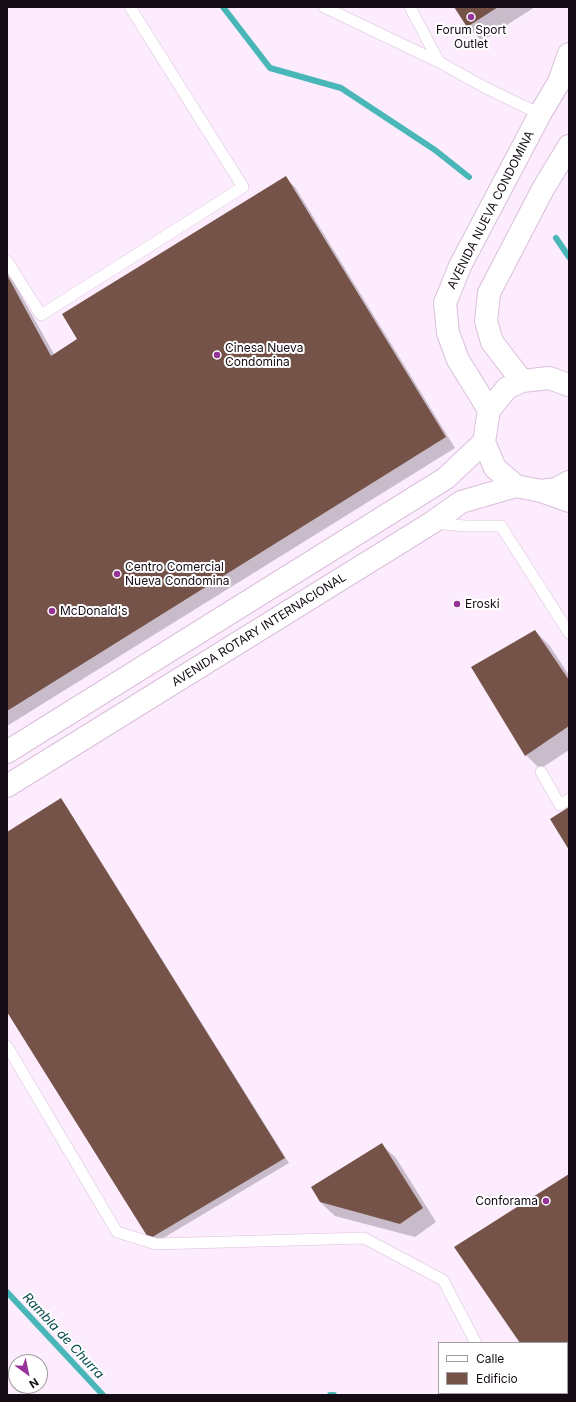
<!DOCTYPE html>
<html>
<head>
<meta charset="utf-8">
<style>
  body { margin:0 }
  #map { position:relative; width:576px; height:1402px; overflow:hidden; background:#fcecfd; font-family:Inter,sans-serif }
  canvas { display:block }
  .frame { position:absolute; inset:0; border:8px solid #140b15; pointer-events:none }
  .legend { position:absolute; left:438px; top:1342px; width:130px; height:52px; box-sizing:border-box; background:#fff; border:1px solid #a19da1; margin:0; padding:5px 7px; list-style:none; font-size:12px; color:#140b15 }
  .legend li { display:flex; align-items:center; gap:8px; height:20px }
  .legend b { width:20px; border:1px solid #a19da1 }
  .north { position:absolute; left:8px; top:1354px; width:40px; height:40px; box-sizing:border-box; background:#fff; border:1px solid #a19da1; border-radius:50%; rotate:147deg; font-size:11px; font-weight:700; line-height:16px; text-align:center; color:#140b15 }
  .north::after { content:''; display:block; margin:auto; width:14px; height:18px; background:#963298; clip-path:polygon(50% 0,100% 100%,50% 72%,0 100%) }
</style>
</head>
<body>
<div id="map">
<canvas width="576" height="1402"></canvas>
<div class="frame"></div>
<ul class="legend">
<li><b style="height:5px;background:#fff"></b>Calle</li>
<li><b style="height:11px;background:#755348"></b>Edificio</li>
</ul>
<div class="north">N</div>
</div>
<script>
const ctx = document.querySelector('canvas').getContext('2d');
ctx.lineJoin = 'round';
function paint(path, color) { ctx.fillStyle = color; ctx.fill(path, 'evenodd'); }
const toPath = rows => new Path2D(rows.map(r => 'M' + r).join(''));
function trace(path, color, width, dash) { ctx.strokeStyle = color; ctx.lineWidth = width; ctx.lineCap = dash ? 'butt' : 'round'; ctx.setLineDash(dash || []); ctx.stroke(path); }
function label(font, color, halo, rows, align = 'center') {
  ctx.font = font + ' Inter,sans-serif'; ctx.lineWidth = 4; ctx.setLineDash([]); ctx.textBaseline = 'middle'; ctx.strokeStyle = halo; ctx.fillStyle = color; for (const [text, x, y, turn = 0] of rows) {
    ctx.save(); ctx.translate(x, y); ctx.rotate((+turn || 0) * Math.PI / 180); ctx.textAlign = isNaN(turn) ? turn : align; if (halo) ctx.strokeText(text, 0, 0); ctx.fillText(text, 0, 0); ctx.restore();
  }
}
const shadow = toPath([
  [455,7,535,7,482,41,467,27],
  [285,177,295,187,455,448,7,726,7,270,55,356,79,340],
  [535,631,549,645,569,675,569,750,540,769,526,755],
  [61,799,65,804,289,1163,155,1243,7,1010,7,833],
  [381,1144,396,1158,436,1222,415,1237,335,1216,320,1202]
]);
const stream = toPath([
  [223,7,270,68,341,88,435,150,469,177],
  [556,238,569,257],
  [7,1292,103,1395],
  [330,1395,334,1395]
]);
const building = toPath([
  [454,7,498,7,467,27],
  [286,176,446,437,7,711,7,275,51,356,77,339,62,314],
  [535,630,569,680,569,726,525,756,471,667],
  [61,798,285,1158,149,1239,7,1012,7,832],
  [569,807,569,850,550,819],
  [382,1143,423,1208,400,1224,320,1202,311,1187],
  [569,1174,569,1395,555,1395,554,1393,567,1393,567,1343,520,1343,454,1247]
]);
const lane = toPath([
  [324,7,439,62],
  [410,7,439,62,486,88,540,114],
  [7,261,41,315,243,187,130,7],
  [434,523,465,526,501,526,569,633],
  [541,772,560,805,569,799],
  [7,1046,117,1232,156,1244,364,1238,443,1280,476,1343],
  [501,1393,502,1395]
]);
const street = toPath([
  [522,381,492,342,486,321,489,293,543,189,569,146],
  [569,385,549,378,522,381,507,388,489,410,484,442,495,468,516,486,541,491,556,489,569,482],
  [489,410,458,360,448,333,445,303,460,266,540,114,559,82,569,54],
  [541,491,569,501],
  [7,752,446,478,484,442],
  [7,786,433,522,461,502,516,486]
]);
const markers = [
  [471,17,4,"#963298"],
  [217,355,4,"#963298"],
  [117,574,4,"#963298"],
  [457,604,4,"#963298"],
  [52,611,4,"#963298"],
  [546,1201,4,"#963298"]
];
const poiNames = [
  ["Forum Sport",471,30,"center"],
  ["Outlet",471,44,"center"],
  ["Cinesa Nueva",225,348],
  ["Condomina",225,362],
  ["Centro Comercial",125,567],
  ["Nueva Condomina",125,581],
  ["Eroski",465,604],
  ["McDonald's",60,611],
  ["Conforama",538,1201,"right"]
];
const streetNames = [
  ["AVENIDA NUEVA CONDOMINA",491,210,-63],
  ["AVENIDA ROTARY INTERNACIONAL",259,630,-32]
];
const waterNames = [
  ["Rambla de Churra",63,1336,47]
];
paint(shadow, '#0003');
trace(stream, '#49b6b8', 6);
paint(building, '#755348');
trace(lane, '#dabfdb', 12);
trace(street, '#dabfdb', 24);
trace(lane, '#fff', 11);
trace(street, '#fff', 22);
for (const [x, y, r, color] of markers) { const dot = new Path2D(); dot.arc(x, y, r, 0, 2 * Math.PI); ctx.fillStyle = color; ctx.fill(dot); trace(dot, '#fff', 1.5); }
label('12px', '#140b15', '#fff', poiNames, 'left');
label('12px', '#140b15', '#fff', streetNames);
label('italic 13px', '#0c4e4f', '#fff', waterNames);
</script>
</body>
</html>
